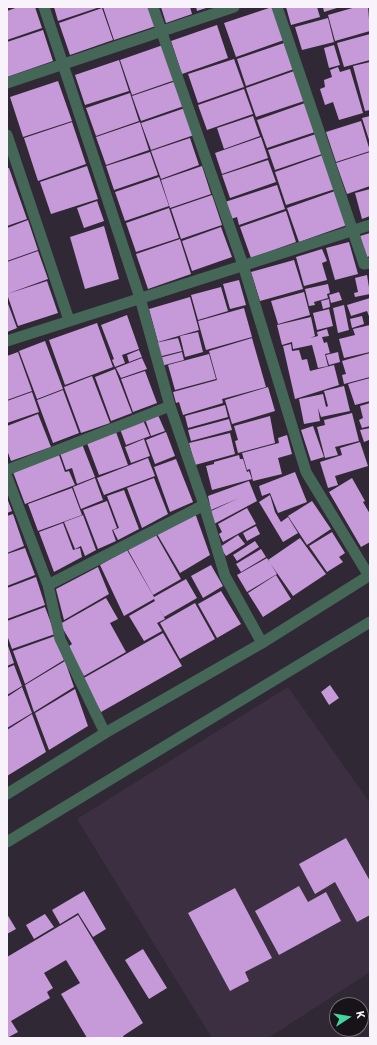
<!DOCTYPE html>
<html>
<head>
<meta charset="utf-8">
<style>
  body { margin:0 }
  #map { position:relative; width:377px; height:1045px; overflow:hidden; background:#312835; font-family:Roboto,sans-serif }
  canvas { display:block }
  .frame { position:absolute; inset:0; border:8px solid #f8f2fb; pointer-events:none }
  .north { position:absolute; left:329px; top:997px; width:40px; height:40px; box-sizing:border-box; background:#171319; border:1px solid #716c73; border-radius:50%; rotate:78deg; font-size:11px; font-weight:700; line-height:16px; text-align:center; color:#f8f2fb }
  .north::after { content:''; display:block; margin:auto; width:14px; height:18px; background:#43d4a0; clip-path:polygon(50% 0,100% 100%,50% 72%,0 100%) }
</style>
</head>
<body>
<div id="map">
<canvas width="377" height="1045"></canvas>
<div class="frame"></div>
<div class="north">K</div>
</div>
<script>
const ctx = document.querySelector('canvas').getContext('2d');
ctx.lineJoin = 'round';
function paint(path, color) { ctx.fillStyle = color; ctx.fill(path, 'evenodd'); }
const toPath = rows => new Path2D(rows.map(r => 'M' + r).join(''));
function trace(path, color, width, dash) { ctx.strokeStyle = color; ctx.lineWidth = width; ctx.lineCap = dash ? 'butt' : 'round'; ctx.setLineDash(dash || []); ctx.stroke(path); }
const built = toPath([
  [288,687,370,803,370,972,268,1038,212,1038,77,819]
]);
const building = toPath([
  [18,7,35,7,42,28,7,40,7,11],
  [54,7,100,7,58,21],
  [103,7,150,7,156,26,114,40],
  [161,7,190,7,192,14,166,23],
  [196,7,209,7,197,11],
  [272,7,284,40,236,57,224,23],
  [286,7,317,7,320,17,291,25],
  [323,7,340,7,324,12],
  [356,7,368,7,370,31,335,41,328,15],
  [102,8,113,40,70,55,59,23],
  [328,18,334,42,302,50,295,27],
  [217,25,228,58,182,74,171,41],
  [43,30,53,61,7,77,7,42],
  [370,34,370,60,344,67,337,43],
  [284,43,294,69,246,86,237,59],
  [163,45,175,80,132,95,120,60],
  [334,45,340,65,329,68,324,48],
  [234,59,244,87,198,103,188,74],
  [119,60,129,91,85,105,75,75],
  [370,62,370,110,365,111,353,66],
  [338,67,340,72,350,69,363,113,339,120,333,102,325,105,320,89,325,87,324,80,332,77,330,70],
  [294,71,304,101,256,117,246,88],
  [58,81,72,121,23,137,10,97],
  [176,81,184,106,141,121,132,96],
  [244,89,253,114,207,130,198,105],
  [130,93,139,121,96,136,86,108],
  [305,103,315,132,267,148,257,120],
  [185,108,194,135,151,150,141,123],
  [253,116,260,136,224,149,217,128],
  [370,116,370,143,362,118],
  [361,121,370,151,336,162,326,132],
  [72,122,86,164,38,181,24,138],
  [140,122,149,150,106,165,96,137],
  [316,134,322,154,275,170,268,150],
  [261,137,268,158,222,174,215,153],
  [190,138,199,165,161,179,151,151],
  [150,152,158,175,114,190,106,166],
  [370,152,370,186,347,194,336,163],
  [323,155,335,189,286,205,275,172],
  [268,160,276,182,230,198,222,175],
  [87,166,98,199,51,214,40,182],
  [202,166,211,194,170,208,161,180],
  [7,168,9,168,27,219,7,226],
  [159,177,169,206,125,221,115,192],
  [277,185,285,209,239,225,237,217,231,219,225,202],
  [370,189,370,216,362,219,355,193],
  [335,191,347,225,299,242,287,208],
  [212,195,222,225,181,239,171,209],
  [97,201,104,221,84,228,77,208],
  [169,208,179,238,136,252,126,223],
  [286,211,296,242,251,258,240,227],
  [28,220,38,250,7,261,7,228],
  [104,226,119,279,85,289,70,237],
  [221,227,232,257,192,271,182,241],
  [370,233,370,256,367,257,360,236],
  [180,239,191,274,148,289,136,254],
  [349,242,358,274,335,280,326,248],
  [322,249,327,261,322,263,327,280,304,286,296,257],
  [38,251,48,279,7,294,7,262],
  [294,260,303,289,260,301,251,272],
  [367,275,370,294,355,297,354,293,358,292,355,278],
  [239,280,246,305,230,309,223,284],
  [47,281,58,313,18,326,7,294],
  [328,284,330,293,327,294,328,298,314,302,315,305,309,306,305,289],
  [221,287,228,311,198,320,191,295],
  [304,292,310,315,278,324,271,301],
  [339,292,342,300,331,303,329,295],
  [190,297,199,330,158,342,149,309],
  [370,298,370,319,367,311,351,316,347,305],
  [329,299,330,307,323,309,321,301],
  [7,301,17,328,7,332],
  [344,305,349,330,338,333,333,308],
  [244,308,252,337,206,350,198,321],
  [329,309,333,326,317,330,313,313],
  [127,315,139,349,122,355,125,363,115,367,112,360,114,359,101,325],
  [362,316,364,324,352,328,350,319],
  [311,317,315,336,310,338,318,336,317,332,327,329,329,336,322,337,324,343,327,342,330,353,325,354,328,366,318,368,312,345,293,349,292,342,282,345,277,325],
  [97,323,113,367,65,385,49,340],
  [370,325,370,352,344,358,339,339,355,335,353,329],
  [198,332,203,352,185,357,180,336],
  [178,338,182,351,158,357,155,343],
  [252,338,266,387,222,399,223,403,183,415,179,402,176,403,173,392,217,380,209,351],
  [45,341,63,389,37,399,19,351],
  [291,344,292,351,299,350,302,360,307,359,310,371,334,365,339,385,295,399,283,346],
  [139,350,142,357,129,362,127,355],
  [18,352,32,391,7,400,7,356],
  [182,352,184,360,161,366,159,358],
  [338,352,340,362,329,365,326,355],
  [370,353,370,377,344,384,342,375,346,374,342,361],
  [209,354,216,379,175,390,168,365],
  [142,358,147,369,121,378,116,368],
  [115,369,132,413,111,421,95,377],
  [145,371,157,403,133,412,121,379],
  [92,376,110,423,81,433,64,387],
  [370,378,370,401,355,405,348,384],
  [344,386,350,411,321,417,318,408,320,421,304,424,299,399,323,394,326,407,328,406,324,391],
  [268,387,275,411,232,424,225,400],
  [63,390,79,433,53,443,37,400],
  [32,392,39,412,7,423,7,401],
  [370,403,370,426,362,428,359,420,363,418,360,406],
  [225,405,228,417,188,428,185,416],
  [352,413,359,441,335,447,338,455,325,458,317,427,325,425,324,420],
  [38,414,51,447,11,461,7,450,7,426],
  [158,415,165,431,151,436,145,419],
  [270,416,275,443,238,453,235,441,238,440,234,426],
  [229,419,232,430,191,441,188,430],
  [143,420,150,436,126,445,120,429],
  [313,426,324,457,311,461,301,430],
  [370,428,370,444,369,440,364,442,360,430],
  [116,432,128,465,99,475,87,443],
  [166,432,175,456,155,464,146,440],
  [230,433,235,454,195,465,189,443],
  [287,435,292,454,278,458,282,474,253,481,250,469,247,470,242,453,279,443,278,438],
  [144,439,150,456,131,463,125,447],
  [360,442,368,466,335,476,338,485,328,488,320,462,342,455,340,448],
  [82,444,95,477,77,484,72,468,66,470,60,453],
  [59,455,65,472,69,471,75,485,25,504,13,472],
  [239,455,240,459,243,459,247,472,249,471,252,479,212,490,206,466,214,464,214,462],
  [148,458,155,476,104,495,97,478],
  [176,459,193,502,170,512,154,467],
  [295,472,307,502,278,513,270,493,262,496,259,486],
  [95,478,103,500,81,509,73,487],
  [154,478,168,514,142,528,127,488],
  [352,478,365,501,363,502,370,514,370,542,361,547,329,492],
  [249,481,257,501,214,524,211,511,239,498,211,510,208,496],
  [72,488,82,515,38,531,28,504],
  [124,490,139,529,118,540,113,530,119,528,107,496],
  [270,495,275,512,281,522,288,517,298,533,283,542,259,502],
  [7,498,12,511,7,513],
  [107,501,117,528,112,530,116,541,98,549,83,510],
  [312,501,331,529,307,545,288,516],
  [247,508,256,524,223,542,219,534,222,532,218,524],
  [195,513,210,555,180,573,157,534],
  [13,514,24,546,7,553,7,516],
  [83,515,96,550,85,556,81,546,75,549,64,522],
  [63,523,73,550,80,548,82,557,54,572,39,532],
  [256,526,260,534,247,541,243,533],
  [332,532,345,553,339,557,343,562,327,572,309,546],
  [156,535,181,579,153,595,128,550],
  [238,535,245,544,226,556,220,547],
  [300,538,326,574,293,596,268,560],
  [255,541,259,547,237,561,233,555],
  [25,548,35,575,7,586,7,554],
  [261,549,266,557,241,572,236,564],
  [127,550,154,597,186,579,197,598,164,617,158,607,165,619,157,623,162,631,144,641,129,616,155,601,154,599,124,616,100,565],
  [267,558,277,574,247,592,237,575],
  [211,565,223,586,203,598,191,576],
  [98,567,109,594,64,620,56,589],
  [276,575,291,599,263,617,248,593],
  [36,577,45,605,7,619,7,588],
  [221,591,241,624,217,638,198,604],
  [106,598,118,619,110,623,126,652,84,676,68,647,72,644,60,624],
  [195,603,215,639,180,659,160,623],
  [45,607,55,634,12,649,7,635,7,621],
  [163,633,182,666,101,712,82,679],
  [55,636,64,660,25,684,13,651],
  [7,643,14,663,7,666],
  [65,661,74,687,34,712,25,685],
  [14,665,22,686,7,695,7,668],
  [330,685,339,698,329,705,321,692],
  [22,687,32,713,7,728,7,697],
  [75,689,88,726,49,750,35,713],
  [32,714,46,752,7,776,7,730],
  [346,838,370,881,370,915,357,922,335,882,315,894,299,864],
  [299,886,308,902,326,892,341,921,279,955,255,911],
  [235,888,272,958,245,972,249,981,230,991,188,913],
  [84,891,106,929,93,937,78,913,60,924,52,910],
  [7,914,16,929,7,934],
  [45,914,54,927,34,939,26,925],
  [78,915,143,1023,123,1036,124,1038,87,1038,61,994,80,983,66,960,44,973,53,988,47,992,50,998,11,1021,18,1032,7,1038,7,957],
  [143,949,167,988,149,999,125,960]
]);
const minor = toPath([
  [44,7,140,298,170,406,204,505,225,576,262,643],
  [153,7,243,265,306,472,369,576],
  [277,7,364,264,370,263],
  [7,83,234,7],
  [7,135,69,320],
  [7,341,370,225],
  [7,470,170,406],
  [7,477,48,585,60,639,105,733],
  [48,585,204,505]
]);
const tertiary = toPath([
  [7,794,105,733,262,643,370,575],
  [7,842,370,622]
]);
paint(built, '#3c2f41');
paint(building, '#c699d9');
trace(minor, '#456758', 11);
trace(tertiary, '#456758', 11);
</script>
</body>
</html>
